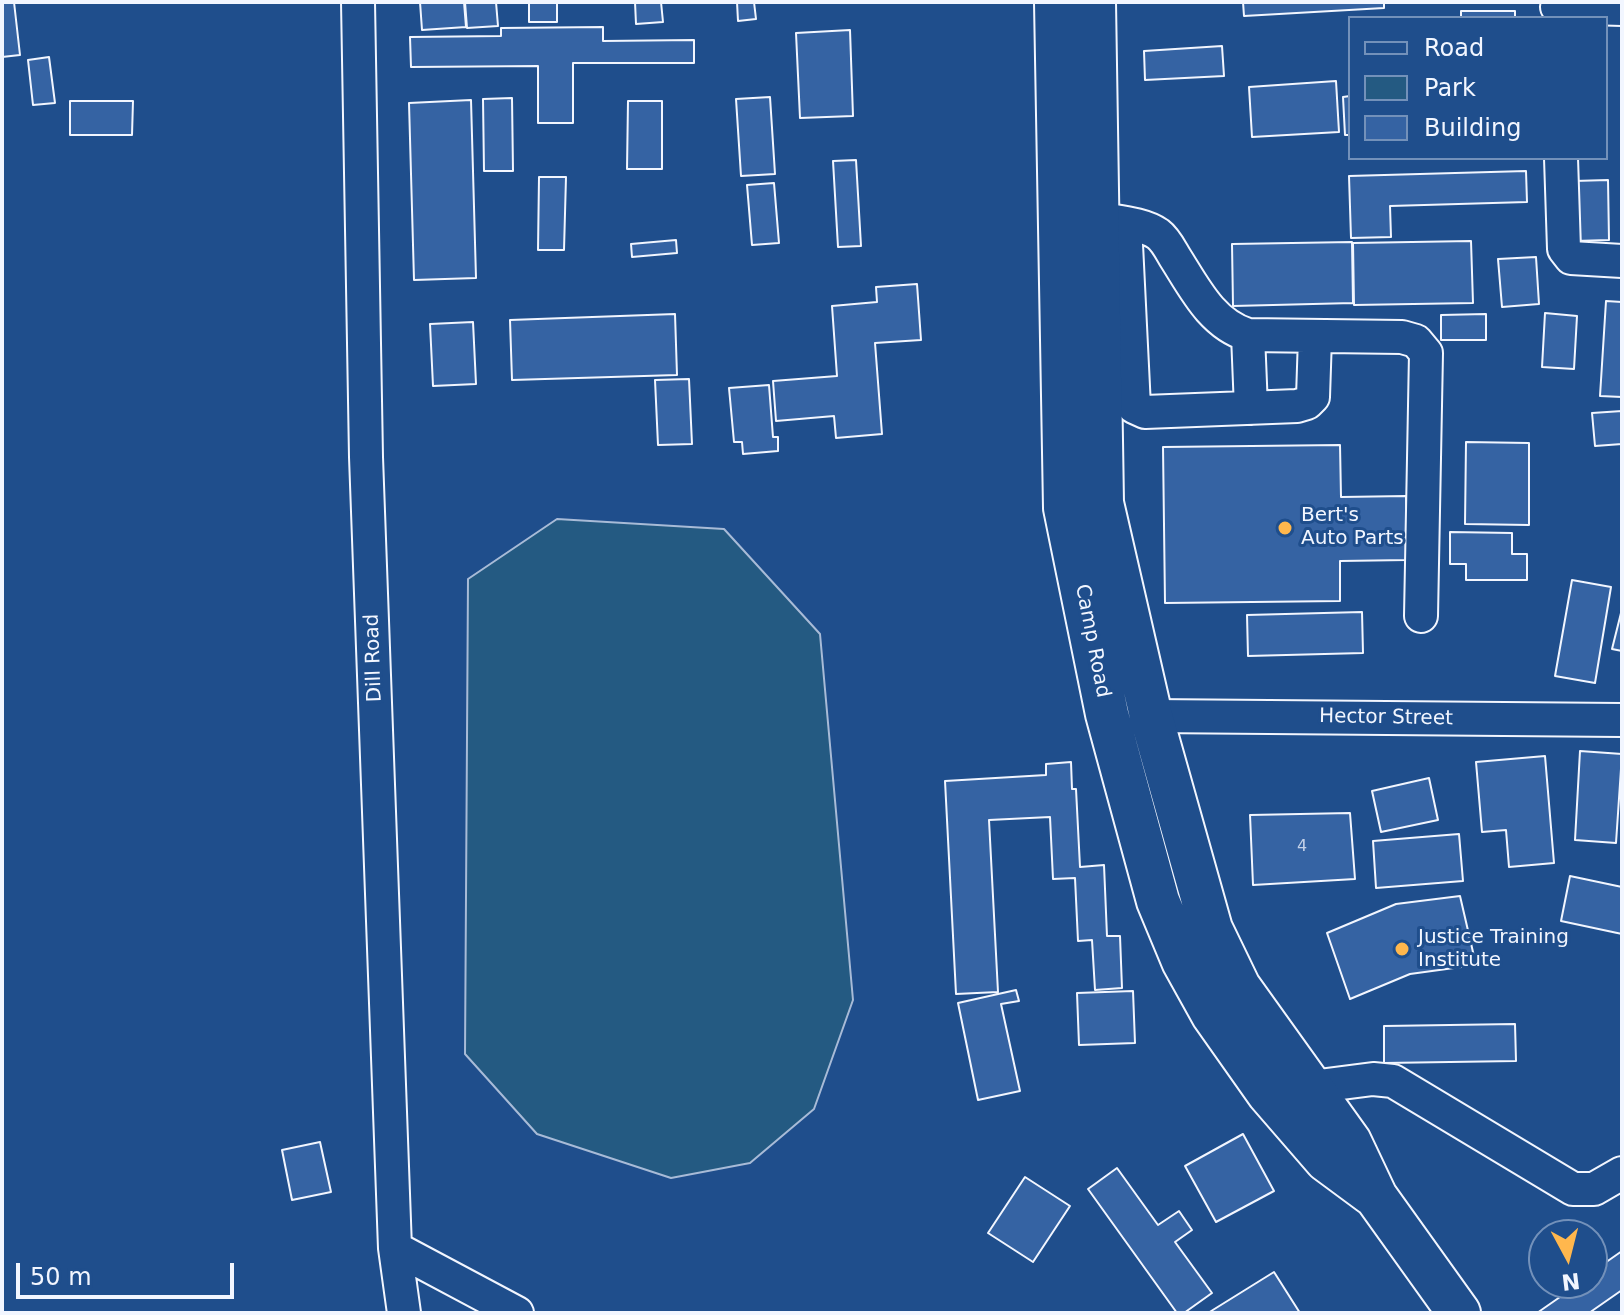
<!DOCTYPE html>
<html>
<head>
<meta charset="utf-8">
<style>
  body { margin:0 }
  #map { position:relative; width:1624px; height:1315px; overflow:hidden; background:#1f4e8c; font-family:"DejaVu Sans",sans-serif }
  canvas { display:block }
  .frame { position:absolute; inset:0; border:4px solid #f2f6ff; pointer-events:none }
  .legend { position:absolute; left:1348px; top:16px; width:260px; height:144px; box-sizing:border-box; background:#1f4e8c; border:2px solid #7391ba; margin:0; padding:10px 14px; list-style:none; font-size:24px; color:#f2f6ff }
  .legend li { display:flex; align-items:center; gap:16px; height:40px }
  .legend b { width:40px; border:2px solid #7391ba }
  .north { position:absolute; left:1528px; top:1219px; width:80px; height:80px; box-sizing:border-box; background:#1f4e8c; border:2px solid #7391ba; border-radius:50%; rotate:173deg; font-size:22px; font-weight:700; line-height:32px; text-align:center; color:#f2f6ff }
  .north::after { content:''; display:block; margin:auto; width:28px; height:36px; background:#ffb74d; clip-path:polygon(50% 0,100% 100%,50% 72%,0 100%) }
  .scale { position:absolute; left:16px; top:1263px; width:218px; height:36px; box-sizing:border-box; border:4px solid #f2f6ff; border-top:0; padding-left:10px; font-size:24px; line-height:28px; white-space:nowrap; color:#f2f6ff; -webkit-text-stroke:6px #1f4e8c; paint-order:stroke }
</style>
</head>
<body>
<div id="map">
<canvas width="1624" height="1315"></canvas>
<div class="frame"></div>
<ul class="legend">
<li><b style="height:10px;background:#1f4e8c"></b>Road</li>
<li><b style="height:22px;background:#245a82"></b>Park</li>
<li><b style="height:22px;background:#3563a3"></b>Building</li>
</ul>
<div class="north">N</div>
<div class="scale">50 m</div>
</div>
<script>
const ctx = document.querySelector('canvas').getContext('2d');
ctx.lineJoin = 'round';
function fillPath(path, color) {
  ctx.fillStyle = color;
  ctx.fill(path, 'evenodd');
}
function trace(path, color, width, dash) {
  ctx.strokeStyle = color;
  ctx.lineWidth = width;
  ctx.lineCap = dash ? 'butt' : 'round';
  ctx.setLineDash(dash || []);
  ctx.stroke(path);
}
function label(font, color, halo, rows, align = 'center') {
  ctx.font = font + ' "DejaVu Sans",sans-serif';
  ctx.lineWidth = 6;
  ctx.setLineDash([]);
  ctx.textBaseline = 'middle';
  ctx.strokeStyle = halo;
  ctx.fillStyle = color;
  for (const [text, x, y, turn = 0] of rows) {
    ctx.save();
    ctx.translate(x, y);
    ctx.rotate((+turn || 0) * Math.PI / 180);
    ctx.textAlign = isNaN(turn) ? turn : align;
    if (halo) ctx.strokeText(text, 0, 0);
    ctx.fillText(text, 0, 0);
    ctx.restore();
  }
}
const green = new Path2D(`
  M557 519 724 529 820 634 853 1000 814 1109 750 1163 671 1178 537 1134 465 1054 468 579Z`);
fillPath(green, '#245a82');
trace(green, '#a8bbd7', 2);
const building = new Path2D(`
  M2 2H14L20 55 2 57Z
  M420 2H464L466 27 422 30Z
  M465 2H496L498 26 467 28Z
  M529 2H557V22H529Z
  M635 2H661L663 22 636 24Z
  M737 2H754L756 19 738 21Z
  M1243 2H1384V8L1244 16Z
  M1461 11H1515V18H1461Z
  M603 27V41L694 40V63H573V123H538V66L411 67 410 37 501 36V28Z
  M850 30 853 116 800 118 796 33Z
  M1222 46 1224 76 1145 80 1144 51Z
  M49 57 55 103 33 105 28 60Z
  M1336 81 1339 132 1252 137 1249 87Z
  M1350 96V135H1345L1343 97Z
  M770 97 775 174 741 176 736 99Z
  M512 98 513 171H484L483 99Z
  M471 100 476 278 414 280 409 103Z
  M70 101H133L132 135H70Z
  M628 101H662V169H627Z
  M856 160 861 246 838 247 833 161Z
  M1526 171 1527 202 1390 206 1391 237 1351 238 1349 176Z
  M539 177H566L564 250H538Z
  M1608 180 1609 240 1575 241 1574 181Z
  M774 183 779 243 752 245 747 185Z
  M676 240 677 253 632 257 631 244Z
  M1471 241 1473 303 1354 305 1353 243Z
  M1352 242 1353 303 1233 306 1232 244Z
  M1536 257 1539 304 1502 307 1498 259Z
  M917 284 921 340 875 343 882 434 836 438 834 416 776 421 773 381 837 376 832 306 877 302 876 287Z
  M1606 301 1622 302V397L1600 396Z
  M1545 313 1577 316 1574 369 1542 367Z
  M675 314 677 375 512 380 510 320Z
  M1486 314V340H1441V315Z
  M473 322 476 384 433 386 430 324Z
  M689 379 692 444 658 445 655 380Z
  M769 385 773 437H778V451L743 454 742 442H734L729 388Z
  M1622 411V444L1595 446 1592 413Z
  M1466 442 1529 443V525L1465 524Z
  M1340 445 1341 497 1406 496 1407 560 1340 561V601L1165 603 1163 447Z
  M1450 532 1512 533V554H1527V580H1466V564H1450Z
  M1572 580 1611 587 1595 683 1555 676Z
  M1622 609V651L1612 649Z
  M1362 612 1363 653 1248 656 1247 615Z
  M1580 751 1622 754 1616 843 1575 840Z
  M1545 756 1554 863 1509 867 1506 830 1482 832 1476 762Z
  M1071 762 1072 789H1076L1080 867 1104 865 1107 936H1120L1122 988 1095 990 1092 940 1078 941 1075 878 1053 879 1050 817 989 820 998 992 956 994 945 781 1046 775V764Z
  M1429 778 1438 820 1381 832 1372 791Z
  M1350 813 1355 879 1253 885 1250 815Z
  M1459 834 1463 881 1376 888 1373 841Z
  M1570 876 1622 887V934L1561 921Z
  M1460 896 1476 965 1410 974 1350 999 1327 933 1396 904Z
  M1016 990 1019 1001 1001 1004 1020 1091 978 1100 958 1003Z
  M1133 991 1135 1043 1079 1045 1077 993Z
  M1515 1024 1516 1061 1384 1063V1026Z
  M1243 1134 1274 1191 1216 1222 1185 1166Z
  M320 1142 331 1192 292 1200 282 1150Z
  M1117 1168 1158 1225 1179 1211 1192 1230 1175 1242 1212 1293 1184 1313H1177L1088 1189Z
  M1025 1177 1070 1206 1033 1262 988 1233Z
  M1622 1251V1290L1589 1313H1537L1560 1297 1550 1283H1569L1571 1287 1577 1283H1592V1272Z
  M1274 1272 1300 1313H1208Z`);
fillPath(building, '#3563a3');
trace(building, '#f2f6ff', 2);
const minor = new Path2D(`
  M358 2 366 457 395 1248 404 1313
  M1557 7 1622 9
  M1561 158 1564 249 1571 258 1622 261
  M1097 218C1116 222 1142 223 1158 234 1166 240 1171 251 1176 259 1195 289 1212 324 1248 335L1402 337 1416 341 1426 353 1421 616
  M1125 224 1134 407 1145 412 1297 406 1307 403 1313 397 1315 337
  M1248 335 1251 408
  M1151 716 1622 720
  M1311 1087 1373 1079 1393 1081 1573 1189H1594L1622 1173
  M395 1248 517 1313`);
const major = new Path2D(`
  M1056 2 1065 508 1107 714 1158 901 1183 961 1213 1015 1268 1093 1326 1160 1372 1194
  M1094 2 1102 503 1151 716 1211 929 1239 987 1350 1142 1376 1197 1459 1313`);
trace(minor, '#f2f6ff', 36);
trace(major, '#f2f6ff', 46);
trace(minor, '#1f4e8c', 32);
trace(major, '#1f4e8c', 42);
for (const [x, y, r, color] of [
  [1285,528,8,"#ffb74d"],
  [1402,949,8,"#ffb74d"]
]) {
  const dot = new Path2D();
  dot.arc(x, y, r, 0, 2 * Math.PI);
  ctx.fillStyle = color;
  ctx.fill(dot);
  trace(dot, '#1f4e8c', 3);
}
label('16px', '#c3d1e8', null, [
  ["4",1302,847]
]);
label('20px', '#f2f6ff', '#1f4e8c', [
  ["Bert's",1301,516],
  ["Auto Parts",1301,539],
  ["Justice Training",1418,938],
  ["Institute",1418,961]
], 'left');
label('20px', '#f2f6ff', '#1f4e8c', [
  ["Camp Road",1092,641,79],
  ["Dill Road",374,658,-92],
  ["Hector Street",1386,718,1]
]);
</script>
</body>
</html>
